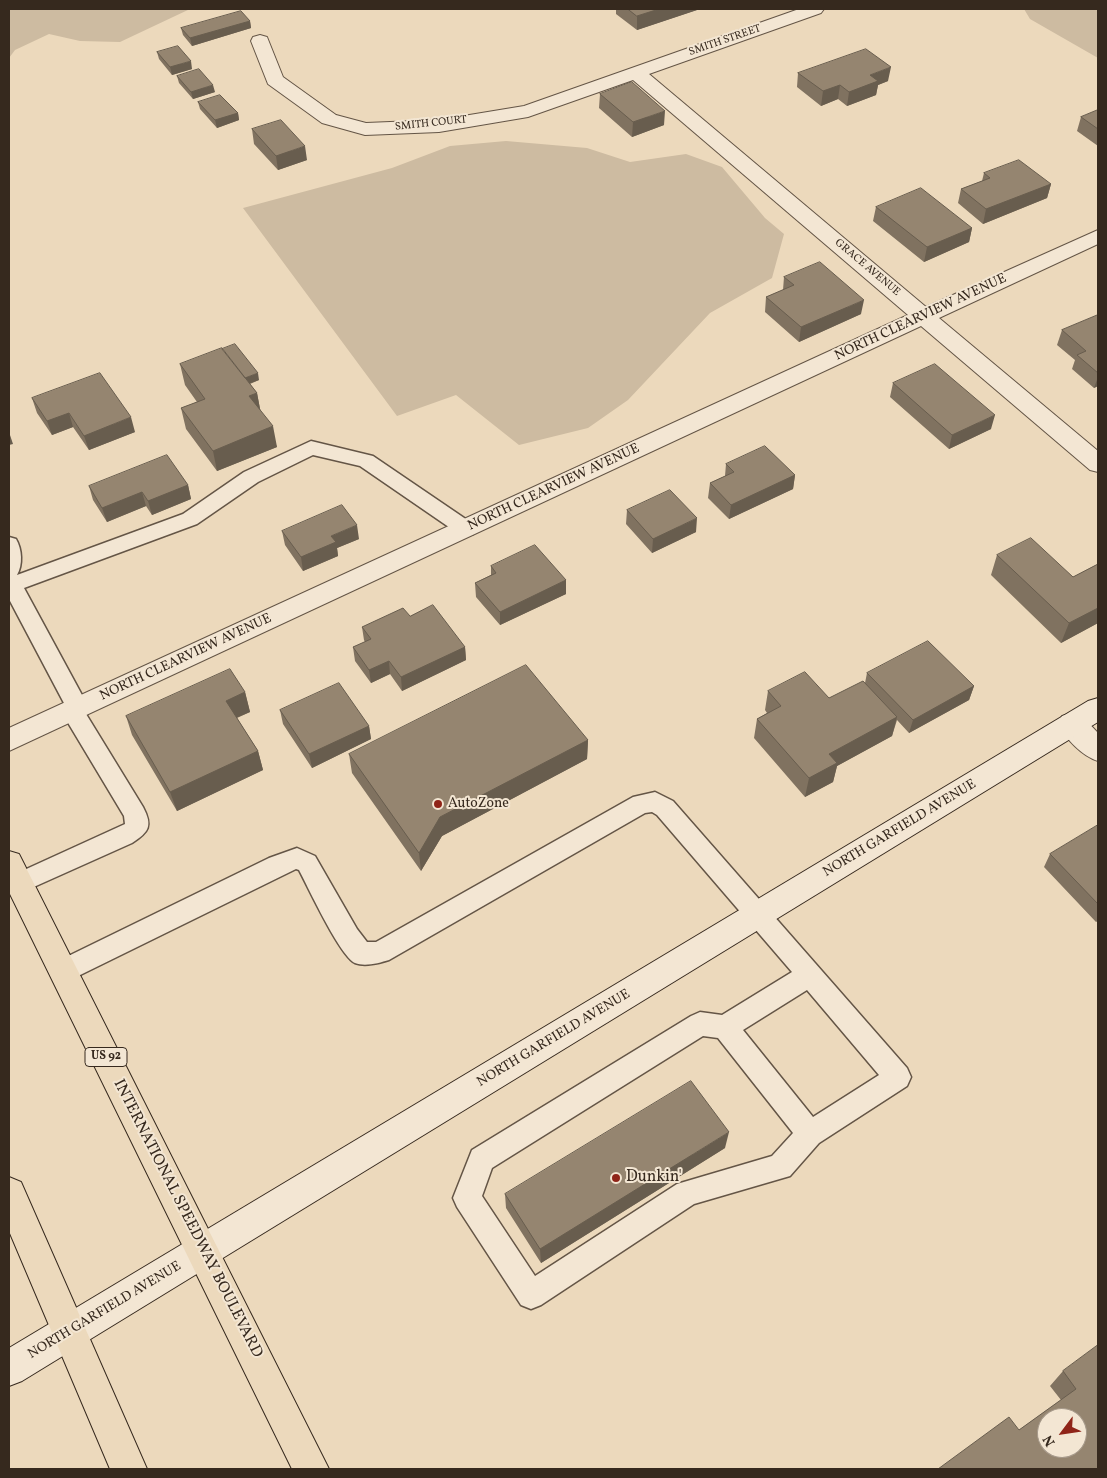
<!DOCTYPE html>
<html>
<head>
<meta charset="utf-8">
<style>
  body { margin:0 }
  #map { position:relative; width:1107px; height:1478px; overflow:hidden; background:#ecd9bc; font-family:Vollkorn,serif }
  canvas { display:block }
  .frame { position:absolute; inset:0; border:10px solid #36291e; pointer-events:none }
  .north { position:absolute; left:1037px; top:1408px; width:50px; height:50px; box-sizing:border-box; background:#f3e6d3; border:1px solid #a79a8b; border-radius:50%; rotate:239deg; font-size:14px; font-weight:700; line-height:20px; text-align:center; color:#36291e }
  .north::after { content:''; display:block; margin:auto; width:18px; height:22px; background:#8f2418; clip-path:polygon(50% 0,100% 100%,50% 72%,0 100%) }
</style>
</head>
<body>
<div id="map">
<canvas width="1107" height="1478"></canvas>
<div class="frame"></div>
<div class="north">N</div>
</div>
<script>
const ctx = document.querySelector('canvas').getContext('2d');
ctx.lineJoin = 'round';
function fillPath(path, color) {
  ctx.fillStyle = color;
  ctx.fill(path, 'evenodd');
}
function trace(path, color, width, dash) {
  ctx.strokeStyle = color;
  ctx.lineWidth = width;
  ctx.lineCap = dash ? 'butt' : 'round';
  ctx.setLineDash(dash || []);
  ctx.stroke(path);
}
function label(font, color, halo, rows, align = 'center') {
  ctx.font = font + ' Vollkorn,serif';
  ctx.lineWidth = 4;
  ctx.setLineDash([]);
  ctx.textBaseline = 'middle';
  ctx.strokeStyle = halo;
  ctx.fillStyle = color;
  for (const [text, x, y, turn = 0] of rows) {
    ctx.save();
    ctx.translate(x, y);
    ctx.rotate((+turn || 0) * Math.PI / 180);
    ctx.textAlign = isNaN(turn) ? turn : align;
    if (halo) ctx.strokeText(text, 0, 0);
    ctx.fillText(text, 0, 0);
    ctx.restore();
  }
}
fillPath(new Path2D(`
  M9 9H190L120 42 80 41 49 34 15 50 9 58Z
  M1024 9H1098V58L1030 19Z
  M506 141 587 148 630 162 686 154 722 167 765 218 784 234 772 278 710 313 628 400 588 428 519 445 456 395 397 416 243 208 392 168 450 146Z`), '#cdbba1');
const lane = new Path2D(`
  M311 441 373 456 473 524 476 529 473 534 466 536 459 534 360 466 313 455 258 482 197 524 24 588 89 708 86 714 143 807C153 826 149 832 132 843L27 890 19 893 11 890 9 887 11 876 125 824 124 816 61 711 65 705 9 599V537L16 539C22 549 23 565 17 575L183 514 244 472Z
  M655 792 673 801 907 1068 911 1077 907 1086 819 1143 790 1176 694 1204 541 1305 531 1309 521 1305 457 1207 453 1198 472 1150 691 1016 700 1012 722 1015 792 972 657 815 652 812 645 813 389 960C379 963 365 967 355 963 340 956 308 887 299 870L296 869 72 979 63 982 54 979 51 971 54 963 269 858 297 848 315 856 357 929 367 942H376L633 797ZM807 990 879 1075 813 1117 743 1030ZM703 1036 718 1038 793 1133 772 1156 677 1184 535 1276 482 1196 492 1168Z`);
const street = new Path2D(`
  M799 9H824L821 13 649 74 926 307 1098 230V244L939 318 1098 451V472L1090 470 921 326 9 751V728L908 315 633 80 528 117 439 132 365 135 322 123 268 84 251 41 253 37 260 35 267 37 283 77 336 115 366 123 439 120 524 106Z
  M1072 713 1082 716 1098 733V761C1082 756 1066 739 1058 724L1062 716Z`);
const secondary = new Path2D(`
  M1098 698V722L22 1381 9 1386V1348L1088 701Z`);
const primary = new Path2D(`
  M9 851 19 854 329 1469H292L9 892Z
  M9 1177 21 1182 147 1469H110L9 1231Z`);
trace(lane, '#645546', 3);
trace(street, '#645546', 2);
trace(secondary, '#36291e', 2);
trace(primary, '#36291e', 2);
fillPath(lane, '#f3e6d3');
fillPath(street, '#f3e6d3');
fillPath(secondary, '#f3e6d3');
fillPath(primary, '#ecd9bc');
fillPath(new Path2D(`
  M616 9H700L637 30 616 14Z
  M250 21 251 28 192 46 183 35 181 28Z
  M157 52 192 69 172 75 159 59Z
  M798 73 888 81 878 85 876 95 847 106 838 99 821 106 797 87Z
  M177 76 215 92 193 99 179 83Z
  M600 94 664 125 632 137 599 108Z
  M198 102 238 113 239 120 217 128 200 109Z
  M1098 110V146L1077 131 1081 117Z
  M252 129 307 160 278 170 254 144Z
  M984 173 1051 184 1047 198 983 224 958 203 961 189 982 181Z
  M876 207 972 228 969 242 924 262 873 221Z
  M784 277 861 314 799 342 765 312 766 297 783 290Z
  M1098 315V386L1094 388 1072 369 1075 360 1057 345 1062 330Z
  M180 364 259 380 250 384 257 393 260 409 277 447 217 471 186 429 181 408 197 402 185 385Z
  M893 383 991 429 949 449 890 397Z
  M32 398 135 432 89 450 73 427 52 435 37 413Z
  M726 464 795 475 793 489 729 519 708 498 710 483 725 476Z
  M188 485 191 499 152 515 146 506 107 522 93 500 89 486Z
  M627 510 696 532 652 553 626 524Z
  M282 531 359 539 337 548 338 556 303 571 285 545Z
  M997 555 1073 577 1098 564V623L1061 643 991 575Z
  M491 566 566 580V594L500 625 476 597 475 583 491 575Z
  M410 616 465 647 466 660 402 691 390 674 371 683 355 661 353 647 365 642 364 640 362 627Z
  M867 673 974 686 969 700 909 733 897 720 892 736 837 766 833 782 805 797 754 738 757 719 767 713 765 710 768 691 829 698 865 683Z
  M245 692 250 712 237 718 258 751 263 770 177 811 132 735 126 716Z
  M280 710 369 726 371 739 312 768 283 724Z
  M588 740 587 759 442 836 421 871 352 773 349 754Z
  M1098 825V921L1096 922 1044 867 1050 854Z
  M725 1148 541 1263 506 1208 505 1194Z
  M1098 1345V1469L1019 1430 1061 1400 1050 1386 1063 1371Z`), '#807260');
fillPath(new Path2D(`
  M659 9H700L637 30V16Z
  M250 21 251 28 192 46 190 38Z
  M191 61 192 69 172 75 170 67Z
  M891 67 888 81 878 85 876 95 847 106 849 92 870 75Z
  M213 85 215 92 193 99 191 92Z
  M840 85 838 99 821 106 823 91Z
  M665 111 664 125 632 137 633 122Z
  M238 113 239 120 217 128 215 120Z
  M305 146 307 160 278 170 276 156Z
  M1051 184 1047 198 983 224 986 209Z
  M972 228 969 242 924 262 927 247Z
  M864 300 861 314 799 342 801 327Z
  M258 373 259 380 240 387 239 380Z
  M1098 377V386L1094 388Z
  M257 393 261 414 249 396Z
  M69 413 73 427 52 435 47 421Z
  M995 415 991 429 949 449 952 435Z
  M131 417 135 432 89 450 84 436Z
  M273 426 277 447 217 471 213 451Z
  M9 432 13 444 9 445Z
  M795 475 793 489 729 519 731 505Z
  M188 485 191 499 152 515 148 501Z
  M142 492 146 506 107 522 102 508Z
  M697 518 696 532 652 553 653 539Z
  M357 525 359 539 337 548 338 556 303 571 301 557 331 536Z
  M566 580V594L500 625V612Z
  M1098 608V623L1061 643 1069 623Z
  M465 647 466 660 402 691 401 677Z
  M389 661 390 674 371 683 369 670Z
  M974 686 969 700 909 733 913 720Z
  M245 692 250 712 231 720 226 701Z
  M897 717 892 736 837 766 833 782 805 797 809 778 829 754Z
  M369 726 371 739 312 768 309 754Z
  M588 740 587 759 442 836 421 871 419 853 440 817Z
  M258 751 263 770 177 811 170 792Z
  M729 1132 725 1148 541 1263 540 1249Z`), '#685d4e');
const building = new Path2D(`
  M628 9H659L637 16Z
  M241 11 250 21 190 38 181 28Z
  M178 46 191 61 170 67 157 52Z
  M866 49 891 67 870 75 878 81 849 92 840 85 823 91 798 73Z
  M199 69 213 85 191 92 177 76Z
  M632 82 665 111 633 122 600 94Z
  M220 95 238 113 215 120 198 102Z
  M1098 110V129L1081 117Z
  M281 120 305 146 276 156 252 129Z
  M1019 160 1051 184 986 209 961 189 990 178 984 173Z
  M921 188 972 228 927 247 876 207Z
  M820 262 864 300 801 327 766 297 794 285 784 277Z
  M1098 315V373L1077 355 1086 351 1062 330Z
  M235 344 258 373 245 378 222 349Z
  M222 348 257 393 249 396 273 426 213 451 181 408 205 399 180 364Z
  M935 364 995 415 952 435 893 383Z
  M100 373 131 417 84 436 69 413 47 421 32 398Z
  M765 446 795 475 731 505 710 483 734 472 726 464Z
  M167 455 188 485 148 501 142 492 102 508 89 486Z
  M670 490 697 518 653 539 627 510Z
  M342 505 357 525 331 536 336 542 301 557 282 531Z
  M1031 538 1073 577 1098 564V608L1069 623 997 555Z
  M535 545 566 580 500 612 475 583 496 573 491 566Z
  M433 605 465 647 401 677 389 661 369 670 353 647 371 639 362 627 403 608 410 616Z
  M928 641 974 686 913 720 867 673Z
  M526 665 588 740 440 817 419 853 349 754Z
  M230 669 245 692 226 701 258 751 170 792 126 716Z
  M805 672 829 698 863 681 897 717 829 754 837 763 809 778 757 719 781 706 768 691Z
  M339 683 369 726 309 754 280 710Z
  M1098 825V904L1050 854Z
  M691 1081 729 1132 540 1249 505 1194Z
  M1098 1345V1469H938L1009 1417 1019 1430 1076 1389 1063 1371ZM1047 1418H1077V1448H1047Z`);
fillPath(building, '#958570');
trace(building, '#685d4e', 1);
for (const [x, y, r, color] of [
  [438,804,5,"#8f2418"],
  [616,1178,5,"#8f2418"]
]) {
  const dot = new Path2D();
  dot.arc(x, y, r, 0, 2 * Math.PI);
  ctx.fillStyle = color;
  ctx.fill(dot);
  trace(dot, '#f3e6d3', 2);
}
label('11px', '#36291e', '#f3e6d3', [
  ["SMITH STREET",725,41,-19],
  ["SMITH COURT",431,124,-6],
  ["GRACE AVENUE",867,268,40]
]);
for (const [x, y, w] of [
  [106,1057,42]
]) {
  const box = new Path2D();
  box.roundRect(x - w / 2, y - 9.5, w, 19, 4);
  ctx.fillStyle = '#f3e6d3';
  ctx.fill(box);
  trace(box, '#36291e', 1);
}
label('bold 12px', '#36291e', null, [
  ["US 92",106,1057]
]);
label('14px', '#36291e', '#f3e6d3', [
  ["NORTH CLEARVIEW AVENUE",921,318,-25],
  ["NORTH CLEARVIEW AVENUE",554,488,-25],
  ["NORTH CLEARVIEW AVENUE",186,658,-25],
  ["NORTH GARFIELD AVENUE",900,829,-31],
  ["NORTH GARFIELD AVENUE",554,1039,-31],
  ["NORTH GARFIELD AVENUE",105,1311,-31]
]);
label('14px', '#36291e', '#f3e6d3', [
  ["AutoZone",448,804]
], 'left');
label('16px', '#36291e', '#f3e6d3', [
  ["Dunkin'",626,1178]
], 'left');
label('16px', '#36291e', '#f3e6d3', [
  ["INTERNATIONAL SPEEDWAY BOULEVARD",187,1219,63]
]);
</script>
</body>
</html>
